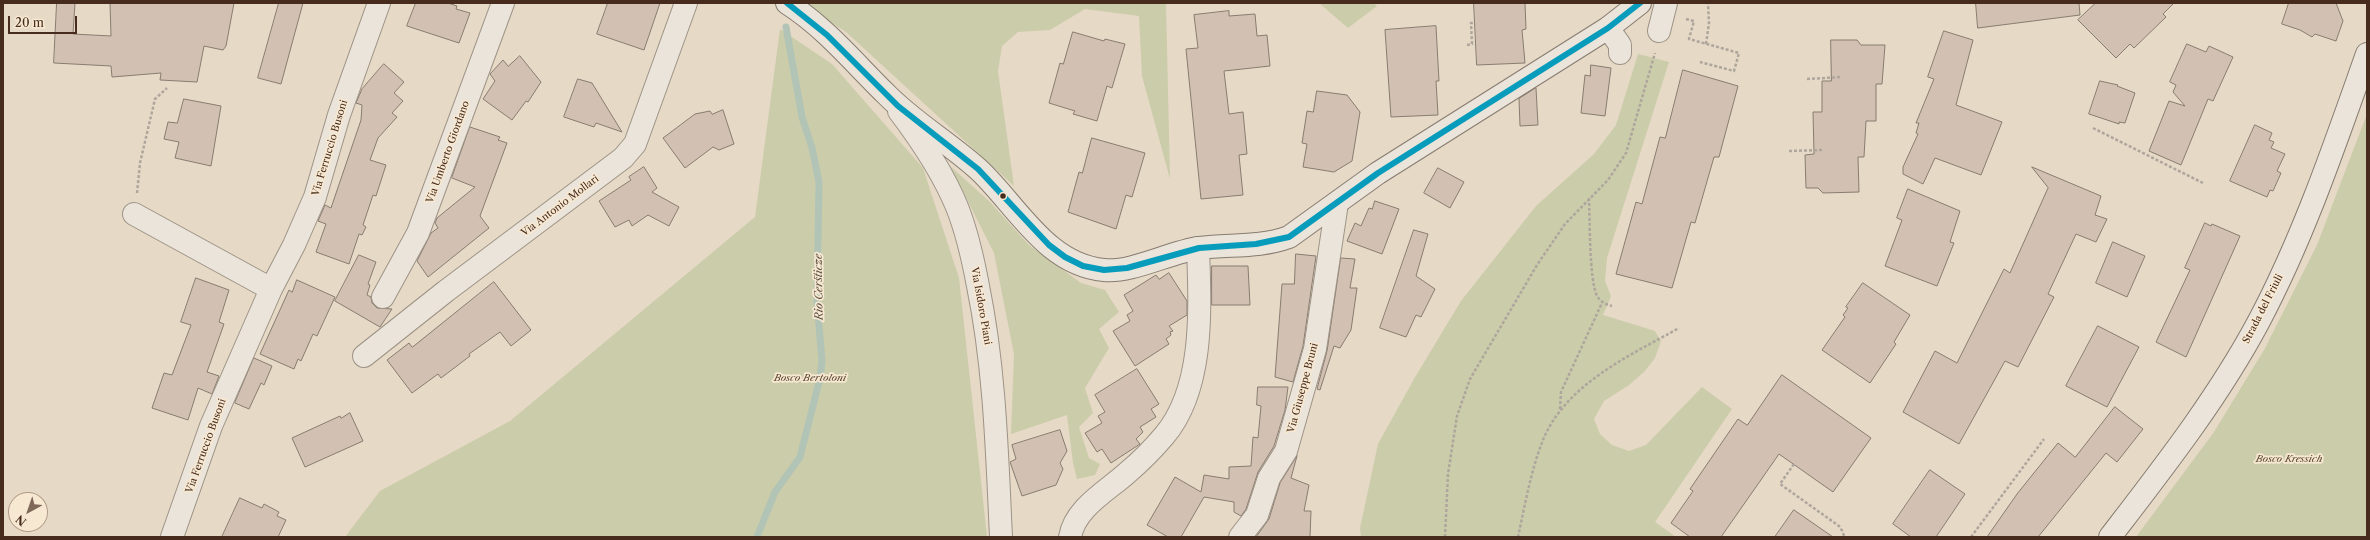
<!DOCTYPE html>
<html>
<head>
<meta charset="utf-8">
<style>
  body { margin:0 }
  #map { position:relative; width:2370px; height:540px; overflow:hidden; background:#e6d9c6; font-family:"Libre Caslon Text",serif }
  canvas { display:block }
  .frame { position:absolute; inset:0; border:4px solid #472b1c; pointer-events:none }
  .north { position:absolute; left:8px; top:492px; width:40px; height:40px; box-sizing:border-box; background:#f7e8d2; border:1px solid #b19c89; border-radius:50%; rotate:220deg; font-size:11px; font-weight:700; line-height:16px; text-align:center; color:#472b1c }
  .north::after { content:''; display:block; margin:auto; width:14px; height:18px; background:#7f6858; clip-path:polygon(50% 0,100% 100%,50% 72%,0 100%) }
  .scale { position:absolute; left:8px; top:16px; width:69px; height:18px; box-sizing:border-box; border:2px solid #472b1c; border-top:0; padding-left:5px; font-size:12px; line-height:14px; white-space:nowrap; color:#472b1c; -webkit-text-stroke:3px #f7e8d2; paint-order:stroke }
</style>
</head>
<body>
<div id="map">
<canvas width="2370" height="540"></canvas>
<div class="frame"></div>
<div class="north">N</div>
<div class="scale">20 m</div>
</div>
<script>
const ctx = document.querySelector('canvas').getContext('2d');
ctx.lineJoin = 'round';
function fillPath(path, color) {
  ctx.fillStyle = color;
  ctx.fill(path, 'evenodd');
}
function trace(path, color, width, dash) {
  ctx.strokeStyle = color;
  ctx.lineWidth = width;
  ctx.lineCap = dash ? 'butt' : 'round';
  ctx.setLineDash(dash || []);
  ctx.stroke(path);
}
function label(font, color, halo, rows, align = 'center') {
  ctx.font = font + ' "Libre Caslon Text",serif';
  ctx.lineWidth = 3.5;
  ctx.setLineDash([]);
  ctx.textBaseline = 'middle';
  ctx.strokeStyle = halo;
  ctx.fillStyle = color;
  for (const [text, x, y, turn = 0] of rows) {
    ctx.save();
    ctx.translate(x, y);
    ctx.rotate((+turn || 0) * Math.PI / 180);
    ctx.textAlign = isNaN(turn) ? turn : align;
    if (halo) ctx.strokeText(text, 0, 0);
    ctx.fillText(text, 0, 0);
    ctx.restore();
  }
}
fillPath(new Path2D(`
  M802 3H1166L1170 179 1142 76 1139 16 1085 9 1050 30 1018 32 1002 46 998 71 1014 186 846 32Z
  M1319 3H1374L1377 6 1348 28Z
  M780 29 832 64 923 168 959 278 987 537H345L380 491 510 421 755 217Z
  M1638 54 1669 62 1607 258 1605 281 1611 296 1603 315 1655 331 1661 341 1655 358 1645 371 1629 385 1604 401 1594 419 1600 434 1612 445 1629 451 1646 445 1702 387 1732 409 1655 522 1676 537H1361L1360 528 1378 444 1414 379 1461 301 1536 206 1594 154 1616 125Z
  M2367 114V537H2136L2214 432 2264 350 2317 245Z
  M950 166 990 202 1029 245 1081 283 1105 290 1119 312 1099 329 1109 348 1085 388 1093 413 1079 427 1089 458 1100 464 1095 475 1077 479 1073 463 1067 415 1011 434 1014 354 994 253Z`), '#cbccaa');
trace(new Path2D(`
  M757 537 775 492 800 457 820 378 822 361 817 302 819 182 812 148 802 117 786 27`), '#b2c4b6', 7);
const building = new Path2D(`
  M57 3H75L73 34 111 36 110 3H234L226 46 223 50 204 46 197 82 160 80 161 73 112 77 111 66 54 63Z
  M279 3H303L281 84 258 78Z
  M416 3H448L457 6 456 9 470 13 459 43 407 26Z
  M608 3H660L644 50 597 34Z
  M1474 3H1525L1526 29 1522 30 1525 63 1477 65Z
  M1976 3H2079L2080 15 1978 28Z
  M2096 3H2174L2163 14 2166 17 2134 48 2130 44 2116 58 2078 20Z
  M2289 3H2336L2343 21 2336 41 2315 34 2312 37 2300 30 2282 24Z
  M1229 11V16L1255 14 1257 36 1267 35 1270 66 1224 71 1229 114 1243 112 1247 154 1239 155 1243 195 1201 199 1186 49 1198 48 1194 15Z
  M1436 26 1439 81H1436L1438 115 1391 117 1385 30Z
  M1944 31 1973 40 1956 105 2002 122 1981 175 1935 158 1923 184 1903 174V167L1918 134 1916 133 1919 123H1916L1934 79 1928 77Z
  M1073 32 1104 41 1105 39 1125 44 1112 88 1107 86 1097 121 1073 114 1075 111 1049 103 1060 63 1063 64Z
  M1831 40H1857L1861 45H1885L1882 84H1876V121H1866L1864 157H1858L1859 192 1823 193 1818 188H1806L1805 155 1814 154 1813 112H1822V81H1831Z
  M2187 44 2206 52 2209 46 2233 57 2213 101 2208 99 2181 165 2149 151 2169 101 2185 106 2173 92 2176 85 2170 82Z
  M520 56 541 82 528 102 526 101 512 120 483 99 495 81 490 74 503 60 508 66Z
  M384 64 404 82 394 93 403 101 392 113 397 117 378 138 370 160 386 165 376 196 373 195 363 225 366 227 362 235 359 234 349 264 316 252 326 224 318 221 325 205 331 208 361 120 362 105 356 103 362 89Z
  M1591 65 1611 68 1605 116 1581 113 1585 75 1590 76Z
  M1683 70 1738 86 1719 157H1714L1695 223 1691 222 1672 288 1616 274 1636 202 1642 204 1660 137 1665 138Z
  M578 79 592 83 622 132 596 123 594 127 564 117Z
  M2100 81 2118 85 2117 86 2135 93 2125 123 2119 122V124L2089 114Z
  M1536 88 1538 125 1520 126 1519 99Z
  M1317 91 1347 95 1360 112 1352 161 1334 172 1303 167 1307 144 1302 143 1307 111 1313 112Z
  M184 99 221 106 211 166 175 158 179 142 164 139 168 122 177 123Z
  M723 110 734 144 719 150 713 147 685 168 663 138 695 114 710 111 712 114Z
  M2255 125 2272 133 2269 140 2274 142 2271 148 2285 154 2277 171 2281 173 2273 191 2270 190 2267 197 2230 181Z
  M470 127 500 137 498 140 507 143 480 216 489 228 428 277 417 261 431 233 438 228 435 223 437 218 475 187 452 178Z
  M1092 138 1145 153 1132 197 1126 195 1116 229 1068 212 1079 172 1082 173Z
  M644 167 657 188 652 192 679 207 669 226 648 215 632 226 629 220 615 227 599 201 631 180 629 177Z
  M2032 167 2101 196 2095 215 2107 219 2096 242 2076 234 2048 294 2054 297 2018 367 2005 361 1959 444 1903 412 1935 351 1957 363 2004 269 2010 273 2048 188Z
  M1438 168 1464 182 1450 208 1424 193Z
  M1908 189 1960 211 1950 242 1954 243 1937 286 1885 266 1902 220 1897 218Z
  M1375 201 1399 209 1382 254 1347 241 1355 223 1361 226 1369 208 1372 209Z
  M2205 223 2211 226 2212 224 2240 236 2186 357 2156 342 2190 270 2185 268Z
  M1414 230 1428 234 1416 276 1435 289 1421 317 1416 315 1406 337 1380 328Z
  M2113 242 2145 256 2127 297 2096 283Z
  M1296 254 1316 256 1303 346 1293 382 1275 377 1282 284H1294Z
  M359 255 376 262 368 284 370 285 367 295 371 297 372 303 377 308 392 309 380 327 335 301Z
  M1341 258 1355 259 1350 288H1357L1351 330 1340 348 1334 346 1320 390 1317 389 1327 351Z
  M1212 266H1248L1250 305H1212Z
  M1169 273 1187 301V315L1169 326 1173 331 1170 332 1171 335 1166 339 1169 344 1135 366 1113 331 1130 321 1127 315 1133 311 1124 295 1156 275 1159 279Z
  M196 278 229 290 219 322 224 324 207 372 219 376 212 394 198 388 188 420 152 408 164 373 172 375 191 325 181 322Z
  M297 280 335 297 317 336 313 334 301 361 298 359 294 369 260 354 289 290 292 292Z
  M494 282 531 330 511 346 500 332 469 354 470 356 441 378 438 374 412 393 387 360 409 343 412 347Z
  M1863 283 1910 315 1894 342 1896 344 1870 383 1822 350 1845 317 1843 315 1848 308 1846 307Z
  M2098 326 2139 347 2107 407 2066 386Z
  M254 358 272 366 264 385 261 383 249 409 235 403Z
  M1137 369 1159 404 1151 409 1156 417 1140 427 1143 432 1136 439 1140 444 1111 463 1102 449 1097 452 1085 433 1102 423 1098 416 1105 412 1095 395Z
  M1782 375 1871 438 1833 492 1779 454 1721 537H1690L1671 523 1693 491 1690 489 1738 419 1747 425Z
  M1258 387H1288L1285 410 1274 446 1258 472 1246 509 1241 516 1234 512V502L1204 497 1181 537H1168L1147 525 1175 477 1201 492 1204 475 1229 479V467L1251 466 1253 437 1258 438 1261 406 1257 405Z
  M2115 407 2143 429 2117 462 2106 453 2038 537H1987L2017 494 2058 443 2075 457Z
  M350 413 363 441 305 467 292 438 340 416 341 418Z
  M1060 430 1067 451 1060 463 1063 469 1056 485 1022 496 1010 462 1016 459 1012 445Z
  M1297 456 1291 478 1309 485 1304 511H1311L1310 537H1256L1269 519 1280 483Z
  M1930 470 1965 494 1936 537H1911L1893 524Z
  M240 498 262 508 264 504 279 512 277 516 286 520 278 537H222Z
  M1794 510 1833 537H1775Z`);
fillPath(building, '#d2c1b2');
trace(building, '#877c70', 1);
const street = new Path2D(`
  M1608 28 1620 45V53
  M1659 31 1666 3
  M899 111C921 140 943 173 957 207 967 232 973 259 978 286 995 369 997 453 1001 537
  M134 214 271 289
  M383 297 418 233 503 3
  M364 356 446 291 623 158 635 144 686 3
  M172 537 211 426 271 289 294 245 315 197 339 115 379 3
  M1070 537C1075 508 1107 491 1127 473 1140 462 1153 449 1164 436 1205 388 1200 307 1198 248
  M1240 537 1257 515 1269 478 1286 451 1315 349 1337 203`);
const secondary = new Path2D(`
  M787 3C826 28 854 63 888 96 915 123 949 143 978 169 1016 204 1046 265 1104 270 1132 273 1170 252 1199 248 1230 244 1259 248 1289 237L1378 173 1608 28 1640 3
  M2110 537C2163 468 2218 398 2259 321 2304 236 2335 144 2367 54`);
trace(street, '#9e9386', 24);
trace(secondary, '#877c70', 24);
trace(new Path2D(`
  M1686 19 1694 21 1689 39 1739 53 1734 71 1700 62
  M1706 44 1709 23 1708 3
  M1467 45 1472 44 1471 23H1475
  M1807 79 1842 77
  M2093 128 2203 183
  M1789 151 1823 150
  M137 193 140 163 155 99 167 88
  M1589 198C1590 220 1589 279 1597 296 1601 302 1605 304 1612 306
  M1560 409 1561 392 1602 303
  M1794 464 1780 484 1839 526 1843 532 1844 537
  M1445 537 1448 474 1457 416 1470 379 1537 265 1565 224 1608 180 1626 153 1655 53
  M1518 537C1525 505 1531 470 1543 440 1566 384 1629 356 1679 328
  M1971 537 2044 439`), '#aea69d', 2.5, [3, 2]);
trace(street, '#eae4da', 22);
trace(secondary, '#eae4da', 22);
trace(new Path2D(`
  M787 3 827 35 898 106 978 169 1049 245 1065 257 1083 266 1104 270 1127 268 1199 248 1256 244 1289 237 1378 173 1608 28 1640 3`), '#079cbc', 6);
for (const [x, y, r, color] of [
  [1003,196,3.5,"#472b1c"]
]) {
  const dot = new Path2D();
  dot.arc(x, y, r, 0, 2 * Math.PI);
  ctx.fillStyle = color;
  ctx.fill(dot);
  trace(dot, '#f7e8d2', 1.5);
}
label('10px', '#472b1c', '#f7e8d2', [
  ["Via Ferruccio Busoni",330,148,-73],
  ["Via Umberto Giordano",448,152,-70],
  ["Via Antonio Mollari",560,206,-37],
  ["Via Isidoro Piani",981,306,80],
  ["Strada del Friuli",2263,309,-63],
  ["Via Giuseppe Bruni",1303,388,-75],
  ["Via Ferruccio Busoni",206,446,-70]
]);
label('italic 10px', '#5d4934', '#f7e8d2', [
  ["Bosco Bertoloni",810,378],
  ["Bosco Kressich",2289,459]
]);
label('italic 11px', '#5c4f41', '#f7e8d2', [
  ["Rio Cersticze",819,287,-91]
]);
</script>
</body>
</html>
